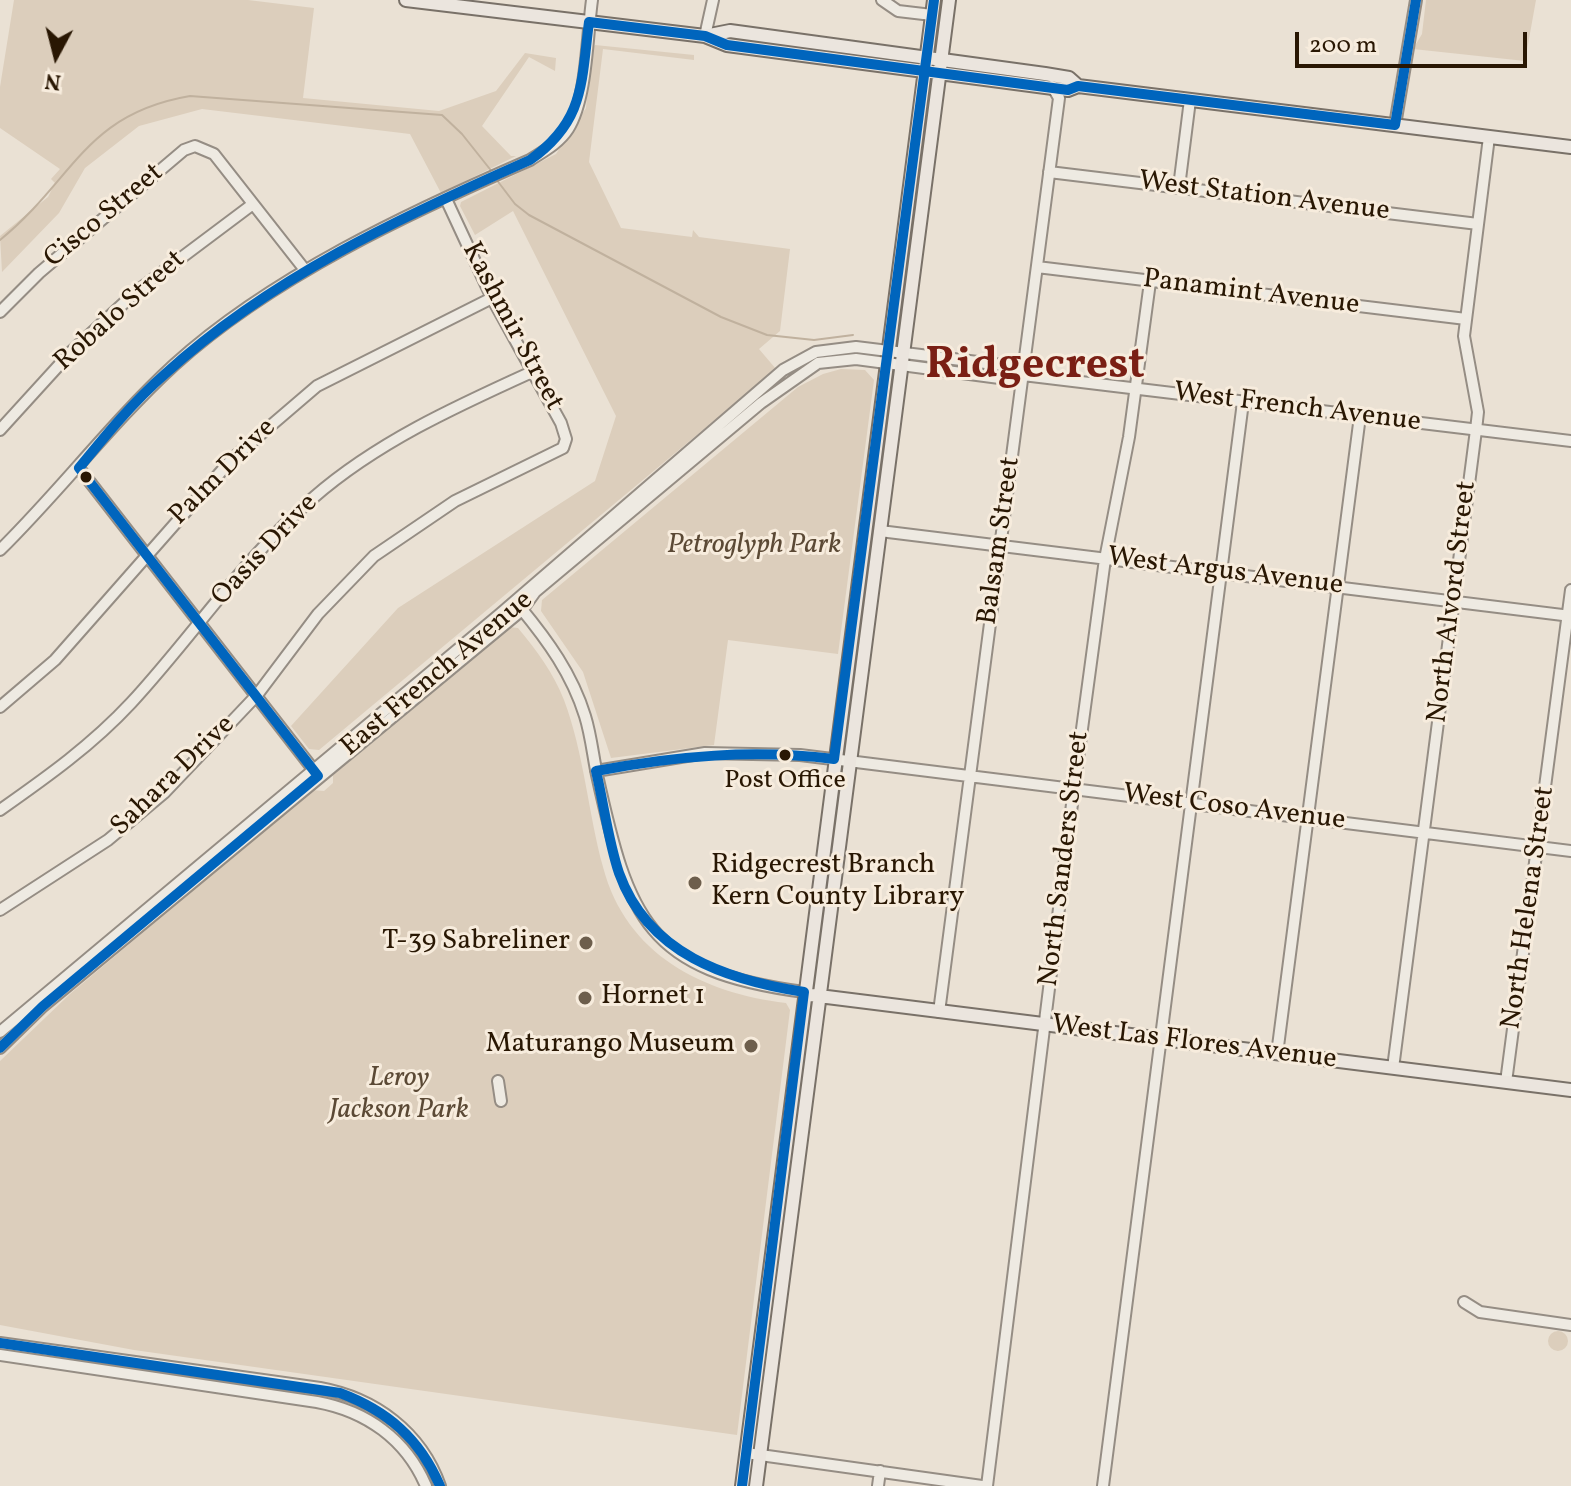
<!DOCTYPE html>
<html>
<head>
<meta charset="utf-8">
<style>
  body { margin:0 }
  #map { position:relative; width:1571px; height:1486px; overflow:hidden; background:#eae1d4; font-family:Vollkorn,serif }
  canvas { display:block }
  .north { position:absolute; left:16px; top:16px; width:80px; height:80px; -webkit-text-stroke:6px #f7ecdd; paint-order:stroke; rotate:187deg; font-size:22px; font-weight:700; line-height:32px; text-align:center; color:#291703 }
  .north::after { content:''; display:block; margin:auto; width:28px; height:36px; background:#291703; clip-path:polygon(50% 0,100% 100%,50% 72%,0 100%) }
  .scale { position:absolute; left:1295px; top:32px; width:232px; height:36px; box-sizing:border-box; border:4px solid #291703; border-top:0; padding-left:10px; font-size:24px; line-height:28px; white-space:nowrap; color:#291703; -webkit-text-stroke:6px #f7ecdd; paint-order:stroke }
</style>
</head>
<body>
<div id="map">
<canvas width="1571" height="1486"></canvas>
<div class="north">N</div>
<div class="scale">200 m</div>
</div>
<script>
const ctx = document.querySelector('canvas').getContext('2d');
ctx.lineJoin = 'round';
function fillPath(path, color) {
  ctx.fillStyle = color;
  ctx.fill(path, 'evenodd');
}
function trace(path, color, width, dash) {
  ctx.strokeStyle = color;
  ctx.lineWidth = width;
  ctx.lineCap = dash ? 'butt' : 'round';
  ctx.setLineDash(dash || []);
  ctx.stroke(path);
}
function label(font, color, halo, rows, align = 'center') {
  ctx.font = font + ' Vollkorn,serif';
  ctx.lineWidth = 6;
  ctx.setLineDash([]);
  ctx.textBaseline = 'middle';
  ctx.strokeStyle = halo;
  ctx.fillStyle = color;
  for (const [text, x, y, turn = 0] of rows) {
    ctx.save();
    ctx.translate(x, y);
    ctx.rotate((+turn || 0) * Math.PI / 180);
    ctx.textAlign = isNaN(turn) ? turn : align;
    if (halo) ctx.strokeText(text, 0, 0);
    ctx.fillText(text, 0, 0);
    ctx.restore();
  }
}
fillPath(new Path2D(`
  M14 0H248L314 8 303 98 439 111 496 91 525 53 556 58 555 71 529 57 482 126 511 156H516L441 193 410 134 202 109 139 126 85 168 59 213 2 272 0 236 48 197 55 183 51 179 60 169 0 128V87Z
  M1426 0H1536L1525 61 1413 49 1422 34Z
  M595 45 694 55V60L603 49 589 162 621 228 692 237 693 230 699 237 790 249 780 331 759 349 776 369 319 750 309 749 291 726 398 608 595 481 616 416 513 211 475 235 460 206 461 202 556 154 586 108 591 51Z
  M841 369 865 370 874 380 838 654 728 640 714 745 611 758 583 672 541 611 542 600 798 387 823 374Z
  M509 627 518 628C537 651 553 672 564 700 584 753 588 812 603 867 626 955 703 993 786 1003L790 1010 737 1435 134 1350 0 1325V1061L70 994 312 790 324 791 333 783V775Z
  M1548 1341a10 10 0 1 1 20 0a10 10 0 1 1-20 0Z`), '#dccebc');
trace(new Path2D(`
  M496 179 515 204 529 215 721 317 767 335 814 340 853 335
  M0 240C74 180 84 114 190 96L442 115 462 134 493 173`), '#c0b19e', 2);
const minor = new Path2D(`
  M882 0 898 11 932 15
  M705 36 713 0
  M1395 125 1416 0
  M1049 172 1478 224
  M1179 187 1190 100
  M1037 267 1466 319
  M0 312 39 273 184 150 195 146 214 154 305 270
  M0 430 71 352 137 291 253 204
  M79 468 316 773
  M880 531 1571 616
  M0 550C60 491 112 422 174 365 271 277 410 212 530 160 544 151 559 143 568 129 587 99 587 36 592 0
  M520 607C548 641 572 674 585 716 591 735 593 756 597 775 629 919 646 971 804 992
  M0 707 55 660 233 458 317 386 492 298
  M596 771 705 753 800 755 1571 851
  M0 810C47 777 92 745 131 703 193 636 244 558 313 498 377 442 457 406 534 371
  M0 910 108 840 164 793 257 695 318 614 374 556 455 501 563 448 566 439 561 423 492 298 446 199
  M939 1012 1059 98 1052 86
  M0 1032 500 614 783 370 816 352 856 347 1010 366 1023 375
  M0 1048 43 1006 522 610 535 592 761 403 818 363 856 359 1007 379 1023 375 1571 441
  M1277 1054 1360 416
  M1393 1068 1476 430 1478 412 1464 336 1489 137
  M498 1081 501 1101
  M1506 1082 1571 590
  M1464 1302 1480 1312 1571 1325
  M0 1343 320 1388C375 1398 421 1432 440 1486
  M0 1355 317 1402C366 1411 406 1439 426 1486
  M746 1453 982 1486
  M878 1486 880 1471
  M987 1486 1074 788 1105 559 1129 437 1150 282
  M1103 1486 1243 402`);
const major = new Path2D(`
  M406 0 705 36 727 45 1068 90 1078 86 1571 147
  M705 36 730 31 1045 74 1069 78 1078 86
  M811 995 1571 1090
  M742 1486 934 0
  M756 1486 949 0`);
trace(minor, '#958d84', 14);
trace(major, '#797168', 16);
trace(minor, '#eeeae2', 10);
trace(major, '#ebe5de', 12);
trace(new Path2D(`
  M0 1048 43 1006 318 776 79 468C106 435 133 402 165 374 270 278 401 217 530 160 585 121 581 83 589 22L705 36 727 45 1068 90 1078 86 1395 125 1416 0
  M0 1343 340 1393C388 1411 420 1439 440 1486
  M742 1486 804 992C727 980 648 954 619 873 608 840 604 805 596 771 676 756 753 749 834 759L934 0`), '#0065bd', 10);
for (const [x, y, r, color] of [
  [86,477,7,"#291703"],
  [785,755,7,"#291703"],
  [695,883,8,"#6d5e4c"],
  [586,943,8,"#6d5e4c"],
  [585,998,8,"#6d5e4c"],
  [751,1046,8,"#6d5e4c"]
]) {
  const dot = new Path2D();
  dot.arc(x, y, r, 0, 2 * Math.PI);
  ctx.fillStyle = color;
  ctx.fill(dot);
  trace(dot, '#f7ecdd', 3);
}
label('26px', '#291703', '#f7ecdd', [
  ["Post Office",785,782]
]);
label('28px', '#291703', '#f7ecdd', [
  ["West Station Avenue",1264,198,7],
  ["Cisco Street",105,217,-40],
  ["Panamint Avenue",1251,294,7],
  ["Robalo Street",121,312,-42],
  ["Kashmir Street",511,327,62],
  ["West French Avenue",1297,409,7],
  ["Palm Drive",224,473,-45],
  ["Balsam Street",1001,541,-82],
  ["Oasis Drive",266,551,-47],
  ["West Argus Avenue",1225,573,7],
  ["North Alvord Street",1454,602,-83],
  ["East French Avenue",438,675,-40],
  ["Sahara Drive",174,777,-44],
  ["West Coso Avenue",1234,809,7],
  ["North Sanders Street",1066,859,-83],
  ["North Helena Street",1530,908,-82],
  ["West Las Flores Avenue",1194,1044,7]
]);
label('italic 28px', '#5b4935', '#f7ecdd', [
  ["Petroglyph Park",754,547],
  ["Leroy",399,1080],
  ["Jackson Park",399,1112]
]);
label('28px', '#291703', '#f7ecdd', [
  ["Ridgecrest Branch",711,867],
  ["Kern County Library",711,899],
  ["T-39 Sabreliner",570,943,"right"],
  ["Hornet 1",601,998],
  ["Maturango Museum",735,1046,"right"]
], 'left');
label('bold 44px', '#7a1f14', '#f7ecdd', [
  ["Ridgecrest",1035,369]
]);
</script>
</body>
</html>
